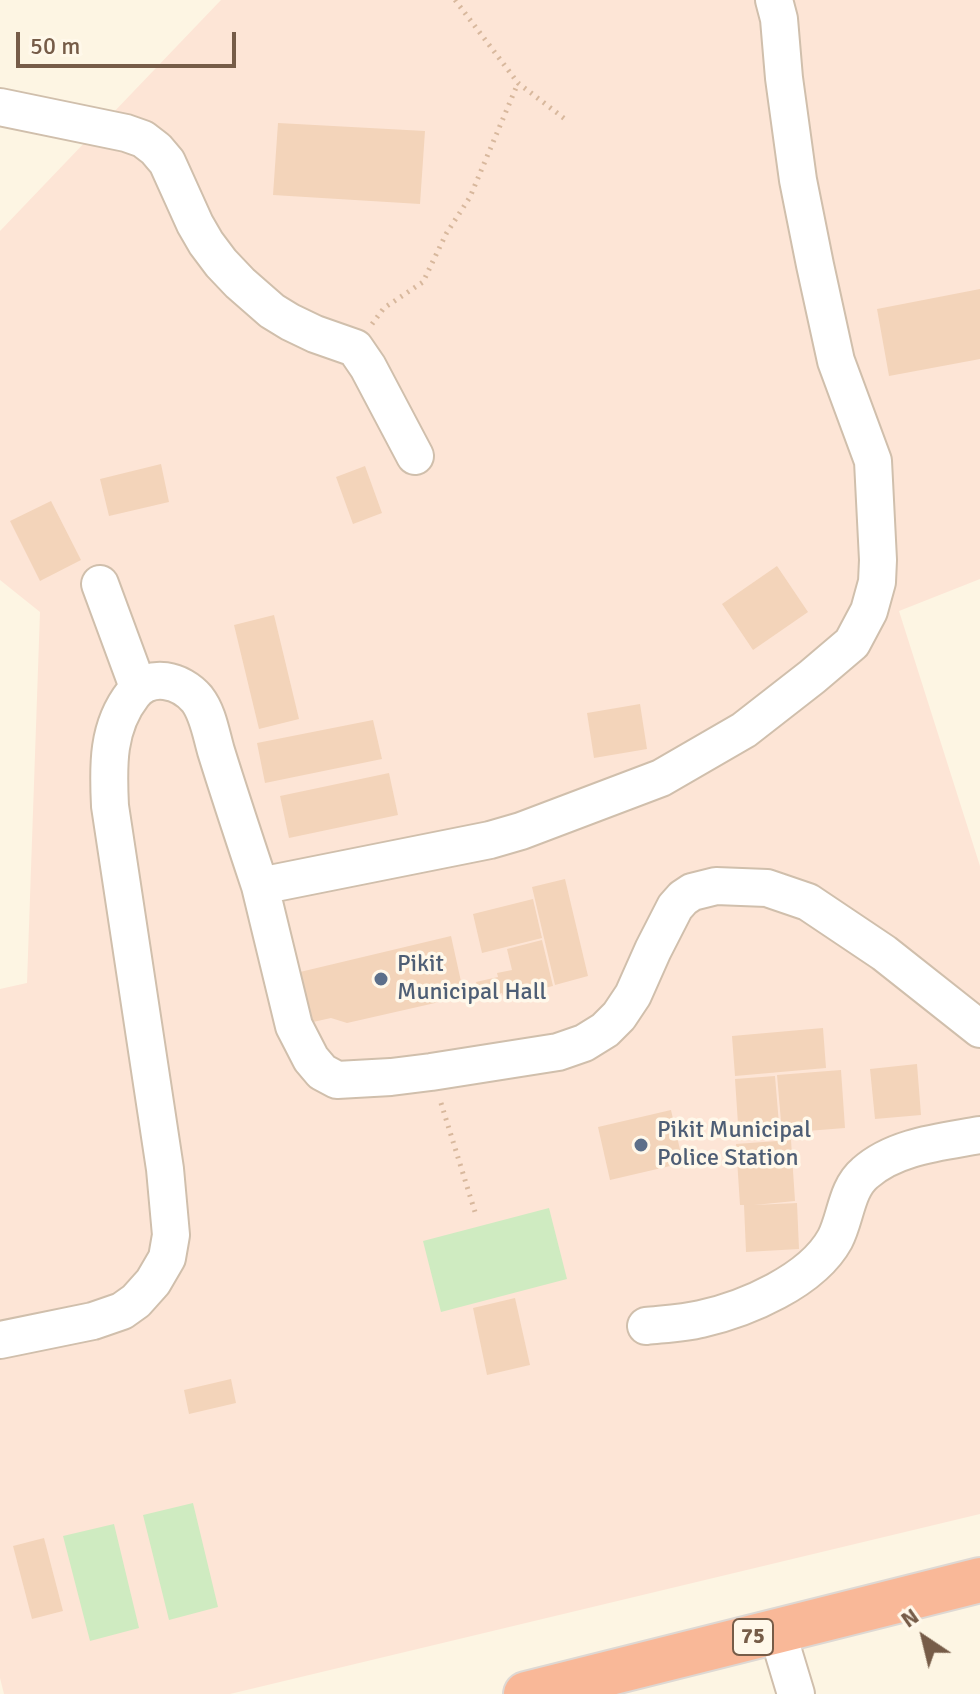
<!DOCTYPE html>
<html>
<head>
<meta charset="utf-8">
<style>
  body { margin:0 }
  #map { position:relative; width:980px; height:1694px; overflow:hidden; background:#fdf5e3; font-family:Signika,sans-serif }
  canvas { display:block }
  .north { position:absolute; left:884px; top:1598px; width:80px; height:80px; -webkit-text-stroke:6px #fff8ea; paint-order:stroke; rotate:325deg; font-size:22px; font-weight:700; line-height:32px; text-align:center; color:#765c48 }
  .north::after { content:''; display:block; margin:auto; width:28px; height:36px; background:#765c48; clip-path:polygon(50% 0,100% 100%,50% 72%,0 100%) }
  .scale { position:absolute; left:16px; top:32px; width:220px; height:36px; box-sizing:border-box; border:4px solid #765c48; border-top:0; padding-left:10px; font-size:24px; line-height:28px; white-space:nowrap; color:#765c48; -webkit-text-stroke:6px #fff8ea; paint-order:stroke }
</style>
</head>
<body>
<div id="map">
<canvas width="980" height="1694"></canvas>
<div class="north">N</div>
<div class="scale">50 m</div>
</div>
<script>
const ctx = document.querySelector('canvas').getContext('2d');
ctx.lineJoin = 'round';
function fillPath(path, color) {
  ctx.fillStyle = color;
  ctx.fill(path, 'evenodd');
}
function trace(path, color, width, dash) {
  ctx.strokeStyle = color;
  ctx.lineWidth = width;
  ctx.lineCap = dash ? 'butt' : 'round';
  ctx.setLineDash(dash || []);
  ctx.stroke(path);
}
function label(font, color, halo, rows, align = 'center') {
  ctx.font = font + ' Signika,sans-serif';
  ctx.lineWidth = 7;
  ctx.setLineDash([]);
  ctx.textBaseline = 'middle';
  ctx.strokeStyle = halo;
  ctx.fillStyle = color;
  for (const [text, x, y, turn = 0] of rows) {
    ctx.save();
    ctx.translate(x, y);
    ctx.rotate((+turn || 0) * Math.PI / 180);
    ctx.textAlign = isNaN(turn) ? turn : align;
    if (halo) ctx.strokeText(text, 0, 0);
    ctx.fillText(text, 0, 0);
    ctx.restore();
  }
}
fillPath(new Path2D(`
  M221 0H980V579L899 611 980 866V1514L230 1694H4L0 1678V989L27 983 40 612 0 580V231Z`), '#fde5d6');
fillPath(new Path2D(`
  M549 1208 567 1279 441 1312 423 1241Z
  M193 1503 218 1607 169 1620 143 1515Z
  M114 1524 139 1628 90 1641 63 1536Z`), '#cfebc1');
fillPath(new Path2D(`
  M278 123 425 131 420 204 273 195Z
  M980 289V359L889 376 877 309Z
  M161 464 169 502 109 516 100 479Z
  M365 466 382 513 353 524 336 477Z
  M51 501 81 560 40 581 10 521Z
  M777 566 808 612 753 650 722 604Z
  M274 615 299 719 259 729 234 625Z
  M640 704 647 749 594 758 587 713Z
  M373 720 382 759 265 783 257 743Z
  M389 773 398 815 289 838 280 796Z
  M565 879 588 976 555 985 532 887Z
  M533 899 542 938 482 953 473 914Z
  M451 936 462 986 444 991 435 1003 347 1023 331 1018 313 1022 300 972Z
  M542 940 553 986 518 994V992L503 996 502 993 479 998 476 982 498 977 497 973 512 970 507 949Z
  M823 1028 826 1068 735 1076 732 1036Z
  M917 1064 921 1115 875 1119 870 1069Z
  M841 1070 845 1128 782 1133 777 1075Z
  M775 1076 780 1136 739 1139 735 1079Z
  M671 1110 683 1163 610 1180 598 1127Z
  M791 1140 795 1201 754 1205 797 1203 799 1249 746 1252 744 1205H740L736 1144Z
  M515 1298 530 1365 487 1375 473 1308Z
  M231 1379 236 1403 189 1414 184 1390Z
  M44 1538 63 1611 32 1619 13 1546Z`), '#f3d4ba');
const minor = new Path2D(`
  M774 0 779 19 784 78 798 180 815 265 836 361 873 461 878 560 877 582 869 611 852 643 812 677 744 730 661 778 521 831 490 840 260 886 294 1026 311 1059 322 1072 337 1080 391 1077 431 1072 558 1052 584 1043 605 1030 619 1016 633 995 653 950 675 907 683 898 692 892 716 886 767 888 808 902 884 953 980 1029
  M0 107 126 133 143 139 156 149 167 162 195 224 206 243 221 263 240 283 272 311 290 322 315 334 355 348 368 367 415 456
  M100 584 138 687
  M646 1326C665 1324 684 1323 701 1319 746 1309 812 1281 835 1239 846 1218 846 1189 865 1173 895 1146 942 1142 980 1135
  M0 1340 93 1321 122 1311 136 1301 153 1282 167 1258 171 1235 165 1169 110 806C108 766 107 727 133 694 150 672 181 680 197 699 208 713 211 734 216 751 230 796 245 841 260 886
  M777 1631 796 1694`);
const highway = new Path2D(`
  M526 1694 980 1580`);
trace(minor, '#d0bfac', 40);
trace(highway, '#ded8d3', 48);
trace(new Path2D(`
  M455 0 518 83 565 119
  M372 324 384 308 423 282 446 234 470 197 518 83
  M441 1103 475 1212`), '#d8b89d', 5, [2, 6]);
trace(minor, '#fff', 36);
trace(highway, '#f9b898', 44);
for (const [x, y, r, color] of [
  [381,979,8,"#5c6f8a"],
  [641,1145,8,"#5c6f8a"]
]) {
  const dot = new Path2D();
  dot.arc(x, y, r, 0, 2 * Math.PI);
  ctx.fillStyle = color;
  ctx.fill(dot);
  trace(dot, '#fff8ea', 3);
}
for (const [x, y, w] of [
  [753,1637,40]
]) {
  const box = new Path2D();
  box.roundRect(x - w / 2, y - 18, w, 36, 6);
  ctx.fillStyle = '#fff8ea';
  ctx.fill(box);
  trace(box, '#765c48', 2);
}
label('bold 22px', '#765c48', null, [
  ["75",753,1637]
]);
label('24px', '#4e5e75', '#fff8ea', [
  ["Pikit",397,965],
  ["Municipal Hall",397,993],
  ["Pikit Municipal",657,1131],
  ["Police Station",657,1159]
], 'left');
</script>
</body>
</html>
